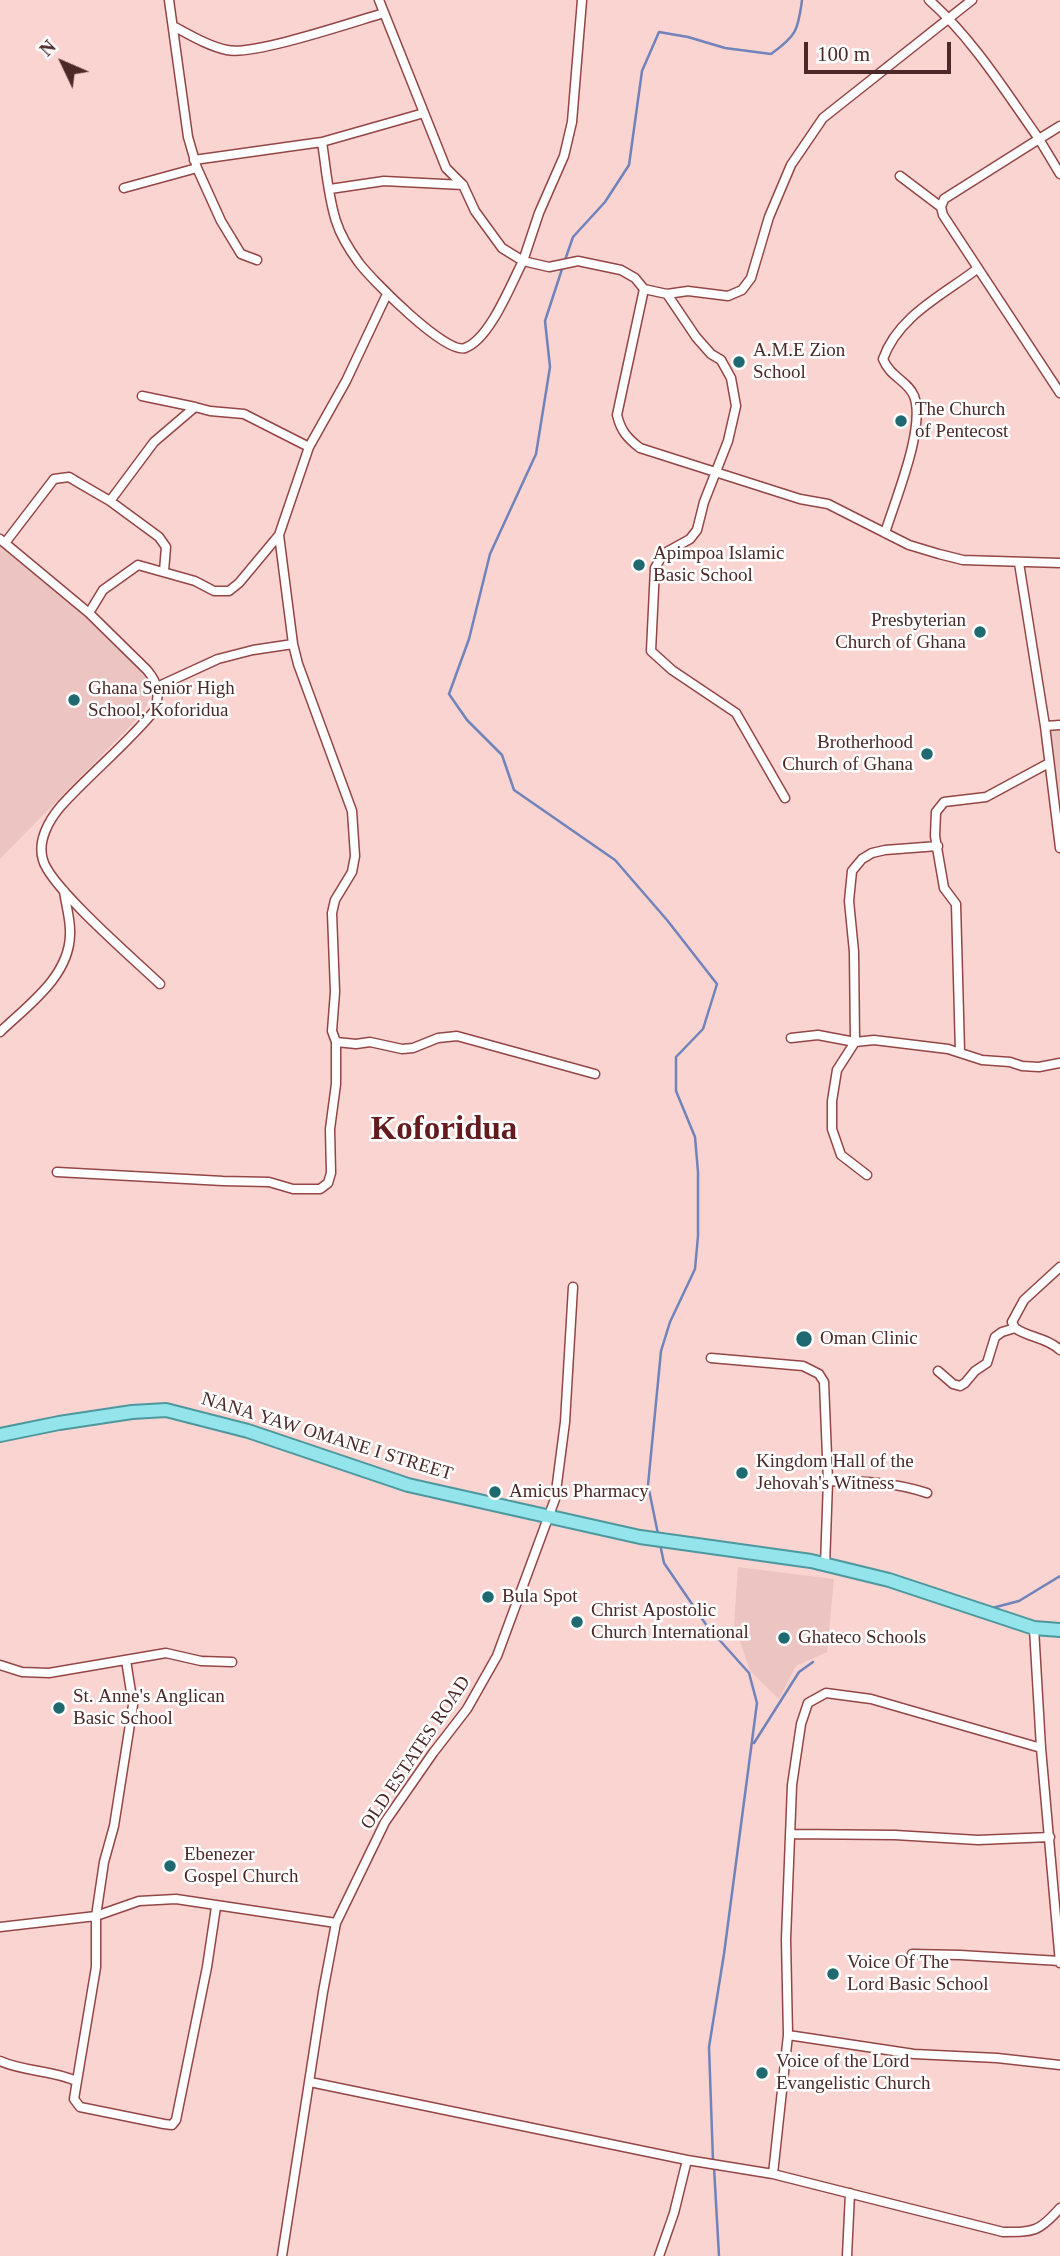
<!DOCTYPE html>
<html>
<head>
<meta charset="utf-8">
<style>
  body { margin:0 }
  #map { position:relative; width:1060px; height:2256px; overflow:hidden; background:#f9d4d1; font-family:"Times New Roman",serif }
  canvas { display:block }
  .north { position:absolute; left:28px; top:28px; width:70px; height:70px; -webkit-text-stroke:5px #fff; paint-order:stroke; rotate:314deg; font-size:19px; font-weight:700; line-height:28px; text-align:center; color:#4c2928 }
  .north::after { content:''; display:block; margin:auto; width:24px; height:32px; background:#4c2928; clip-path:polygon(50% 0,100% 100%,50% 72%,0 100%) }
  .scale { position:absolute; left:804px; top:42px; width:147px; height:32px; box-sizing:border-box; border:4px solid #4c2928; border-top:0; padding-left:9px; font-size:21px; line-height:24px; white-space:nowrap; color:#4c2928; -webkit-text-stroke:5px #fff; paint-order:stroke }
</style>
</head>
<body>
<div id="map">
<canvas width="1060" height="2256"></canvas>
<div class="north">N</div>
<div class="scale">100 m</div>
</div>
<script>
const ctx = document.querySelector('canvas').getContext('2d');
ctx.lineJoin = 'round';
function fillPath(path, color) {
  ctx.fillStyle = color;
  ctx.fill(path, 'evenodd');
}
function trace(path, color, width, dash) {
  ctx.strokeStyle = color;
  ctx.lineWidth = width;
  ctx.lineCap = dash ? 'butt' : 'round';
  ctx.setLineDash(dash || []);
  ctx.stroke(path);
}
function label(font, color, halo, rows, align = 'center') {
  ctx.font = font + ' "Times New Roman",serif';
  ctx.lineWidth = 5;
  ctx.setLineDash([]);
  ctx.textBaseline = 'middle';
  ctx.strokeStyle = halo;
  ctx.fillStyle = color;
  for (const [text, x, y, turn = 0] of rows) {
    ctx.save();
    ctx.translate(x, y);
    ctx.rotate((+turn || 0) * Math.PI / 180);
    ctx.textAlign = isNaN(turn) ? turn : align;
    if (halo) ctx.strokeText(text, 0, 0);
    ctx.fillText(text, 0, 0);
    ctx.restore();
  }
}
fillPath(new Path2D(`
  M0 542 83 614 153 681 155 688 143 713 0 859Z
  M1051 728H1060V798L1051 748Z
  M738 1567 834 1579 827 1652 796 1666 779 1699 750 1671 734 1624Z`), '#ecc5c3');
trace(new Path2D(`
  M565 260 573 237 605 202 629 165 642 71 659 32 688 37 725 48 771 54C796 36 798 31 802 0
  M563 266 545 321 550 367 536 454 490 554 469 639 449 694 467 720 502 755 514 790 615 860 667 920 717 984 703 1029 676 1057V1091L695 1137 698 1172V1236L695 1269 670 1322 661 1351 648 1485 658 1534
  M660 1544 664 1563 707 1626 749 1673 757 1703 724 1954 709 2047 713 2161
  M992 1608 1019 1601 1060 1576
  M754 1743 799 1672 813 1662
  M714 2167 719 2256`), '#7083ba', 2.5);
const minor = new Path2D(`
  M169 0 188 137 197 168 221 221 241 254 257 260
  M582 0 572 122 564 156 539 213 523 261 549 267 578 261 621 270 635 278 644 289 617 415C621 431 627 438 640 448L800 499 828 504 909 545 939 554 963 560 1060 563
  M929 0C973 39 1005 91 1039 139L1060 126
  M173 26C190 35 208 46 227 50 253 56 353 22 384 13
  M322 142C326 168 328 196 336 221 340 234 351 252 359 263 372 280 446 355 465 348 490 339 511 284 523 261L502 248 475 211 463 185 446 168 379 0
  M194 160 322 142 424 113
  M1060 174 1039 139 944 199 941 207 943 215 1060 393
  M900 176 941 207
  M124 188 197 168
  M330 189 384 181 463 185
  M644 289 667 294 688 291 728 296 742 290 751 278 769 217 791 165 823 118 972 0
  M667 294 696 337 711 354 721 360 731 378 736 406 728 441 704 502 697 530 690 539 663 554 655 568 651 651 672 670 736 713 785 798
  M142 396 195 407
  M110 501 154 442 195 407 210 411 244 414 309 447
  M885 533C895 500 926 427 914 396 908 381 890 377 883 359 898 316 943 295 977 269
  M0 539 89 613 147 670C158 683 160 694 155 710 126 745 91 773 61 806 49 820 37 841 43 860 50 887 136 961 160 984
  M5 543 54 479 69 477 79 483 110 501 159 537 166 547 164 571
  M1019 563 1045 726 1060 848
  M89 613 103 590 138 565 195 581 214 591H229L239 583 279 535
  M157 687 218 659 253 650 293 644
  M1045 726 1060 725
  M0 1032C27 1006 69 977 70 935 71 921 66 906 64 891
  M791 1038 818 1035 855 1042 874 1040 948 1049 982 1060 1010 1062 1022 1066 1039 1067 1060 1063
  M336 1042 356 1044 370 1042 402 1049 413 1048 438 1038 457 1036 595 1074
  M960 1052 956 904 944 888 935 836 936 812 944 802 986 797 1049 763
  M57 1172 223 1181 269 1182 293 1189H320L328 1183 331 1173 330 1129 336 1084V1042L332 1031 335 992 332 913 335 900 352 872 355 856 352 811 298 664 293 644 279 535 309 447 346 381 387 294
  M867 1175 841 1155 832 1129V1101L837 1070 855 1042 854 952 849 901 852 871 862 859 872 853 885 850 938 846
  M1015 1328 1012 1322 1024 1300 1060 1267
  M711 1358 803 1366 819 1374 824 1382 828 1481 825 1566
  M938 1371 953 1384 960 1386 965 1383 975 1371 987 1363 995 1337 1002 1332 1015 1328C1029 1338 1046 1337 1060 1350
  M828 1481C862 1481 894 1482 927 1493
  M1034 1628 1041 1748 1060 1963
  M126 1660 133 1705 114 1826 104 1862 96 1916V1967L74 2099 80 2107 164 2124 172 2125 176 2120 207 1967 216 1907
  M0 1665 22 1672 49 1673 166 1653 201 1661 232 1662
  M791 1834 895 1835 978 1840 1050 1837
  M0 1927 96 1916 139 1901 176 1899 336 1923
  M912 1954 960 1955 1060 1961
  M788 2035 914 2054 997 2058 1060 2065
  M0 2061C24 2072 53 2070 76 2081
  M310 2082 687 2160 773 2174 1003 2232C1034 2232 1039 2232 1060 2208
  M773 2174 788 2035 786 1939 792 1785 801 1724 808 1703 826 1693 871 1699 1041 1748
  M282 2256 323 1992 336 1923 385 1822 433 1753 467 1709 497 1656 555 1499 565 1422 573 1287
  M659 2256 674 2213 687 2160
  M847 2256 850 2193`);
const primary = new Path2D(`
  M0 1435 59 1423 132 1412 166 1410 248 1431 408 1485 640 1537 811 1561 889 1580 1034 1628 1060 1630`);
trace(minor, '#934645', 11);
trace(primary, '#4d989e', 16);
trace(minor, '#fff', 8);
trace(primary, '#94e5eb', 12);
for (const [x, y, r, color] of [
  [739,362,7,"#1e6a70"],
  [901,421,7,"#1e6a70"],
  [639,565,7,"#1e6a70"],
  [980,632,7,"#1e6a70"],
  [74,700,7,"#1e6a70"],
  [927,754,7,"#1e6a70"],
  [804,1339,9,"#1e6a70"],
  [742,1473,7,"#1e6a70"],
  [495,1492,7,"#1e6a70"],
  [488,1597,7,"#1e6a70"],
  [577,1622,7,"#1e6a70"],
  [784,1638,7,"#1e6a70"],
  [59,1708,7,"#1e6a70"],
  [170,1866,7,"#1e6a70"],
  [833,1974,7,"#1e6a70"],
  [762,2073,7,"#1e6a70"]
]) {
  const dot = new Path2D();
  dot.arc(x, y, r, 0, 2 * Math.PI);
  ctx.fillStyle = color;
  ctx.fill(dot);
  trace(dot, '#fff', 2.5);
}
label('19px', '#4c2928', '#fff', [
  ["A.M.E Zion",753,351],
  ["School",753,373],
  ["The Church",915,410],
  ["of Pentecost",915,432],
  ["Apimpoa Islamic",653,554],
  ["Basic School",653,576],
  ["Presbyterian",966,621,"right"],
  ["Church of Ghana",966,643,"right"],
  ["Ghana Senior High",88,689],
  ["School, Koforidua",88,711],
  ["Brotherhood",913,743,"right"],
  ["Church of Ghana",913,765,"right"],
  ["Oman Clinic",820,1339],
  ["Kingdom Hall of the",756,1462],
  ["Jehovah's Witness",756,1484],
  ["Amicus Pharmacy",509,1492],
  ["Bula Spot",502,1597],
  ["Christ Apostolic",591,1611],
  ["Church International",591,1633],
  ["Ghateco Schools",798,1638],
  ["St. Anne's Anglican",73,1697],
  ["Basic School",73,1719],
  ["Ebenezer",184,1855],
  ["Gospel Church",184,1877],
  ["Voice Of The",847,1963],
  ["Lord Basic School",847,1985],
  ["Voice of the Lord",776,2062],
  ["Evangelistic Church",776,2084]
], 'left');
label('19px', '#4c2928', '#fff', [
  ["NANA YAW OMANE I STREET",327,1437,17],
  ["OLD ESTATES ROAD",416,1753,-56]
]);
label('bold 33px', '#631b1e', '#fff', [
  ["Koforidua",444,1130]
]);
</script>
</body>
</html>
